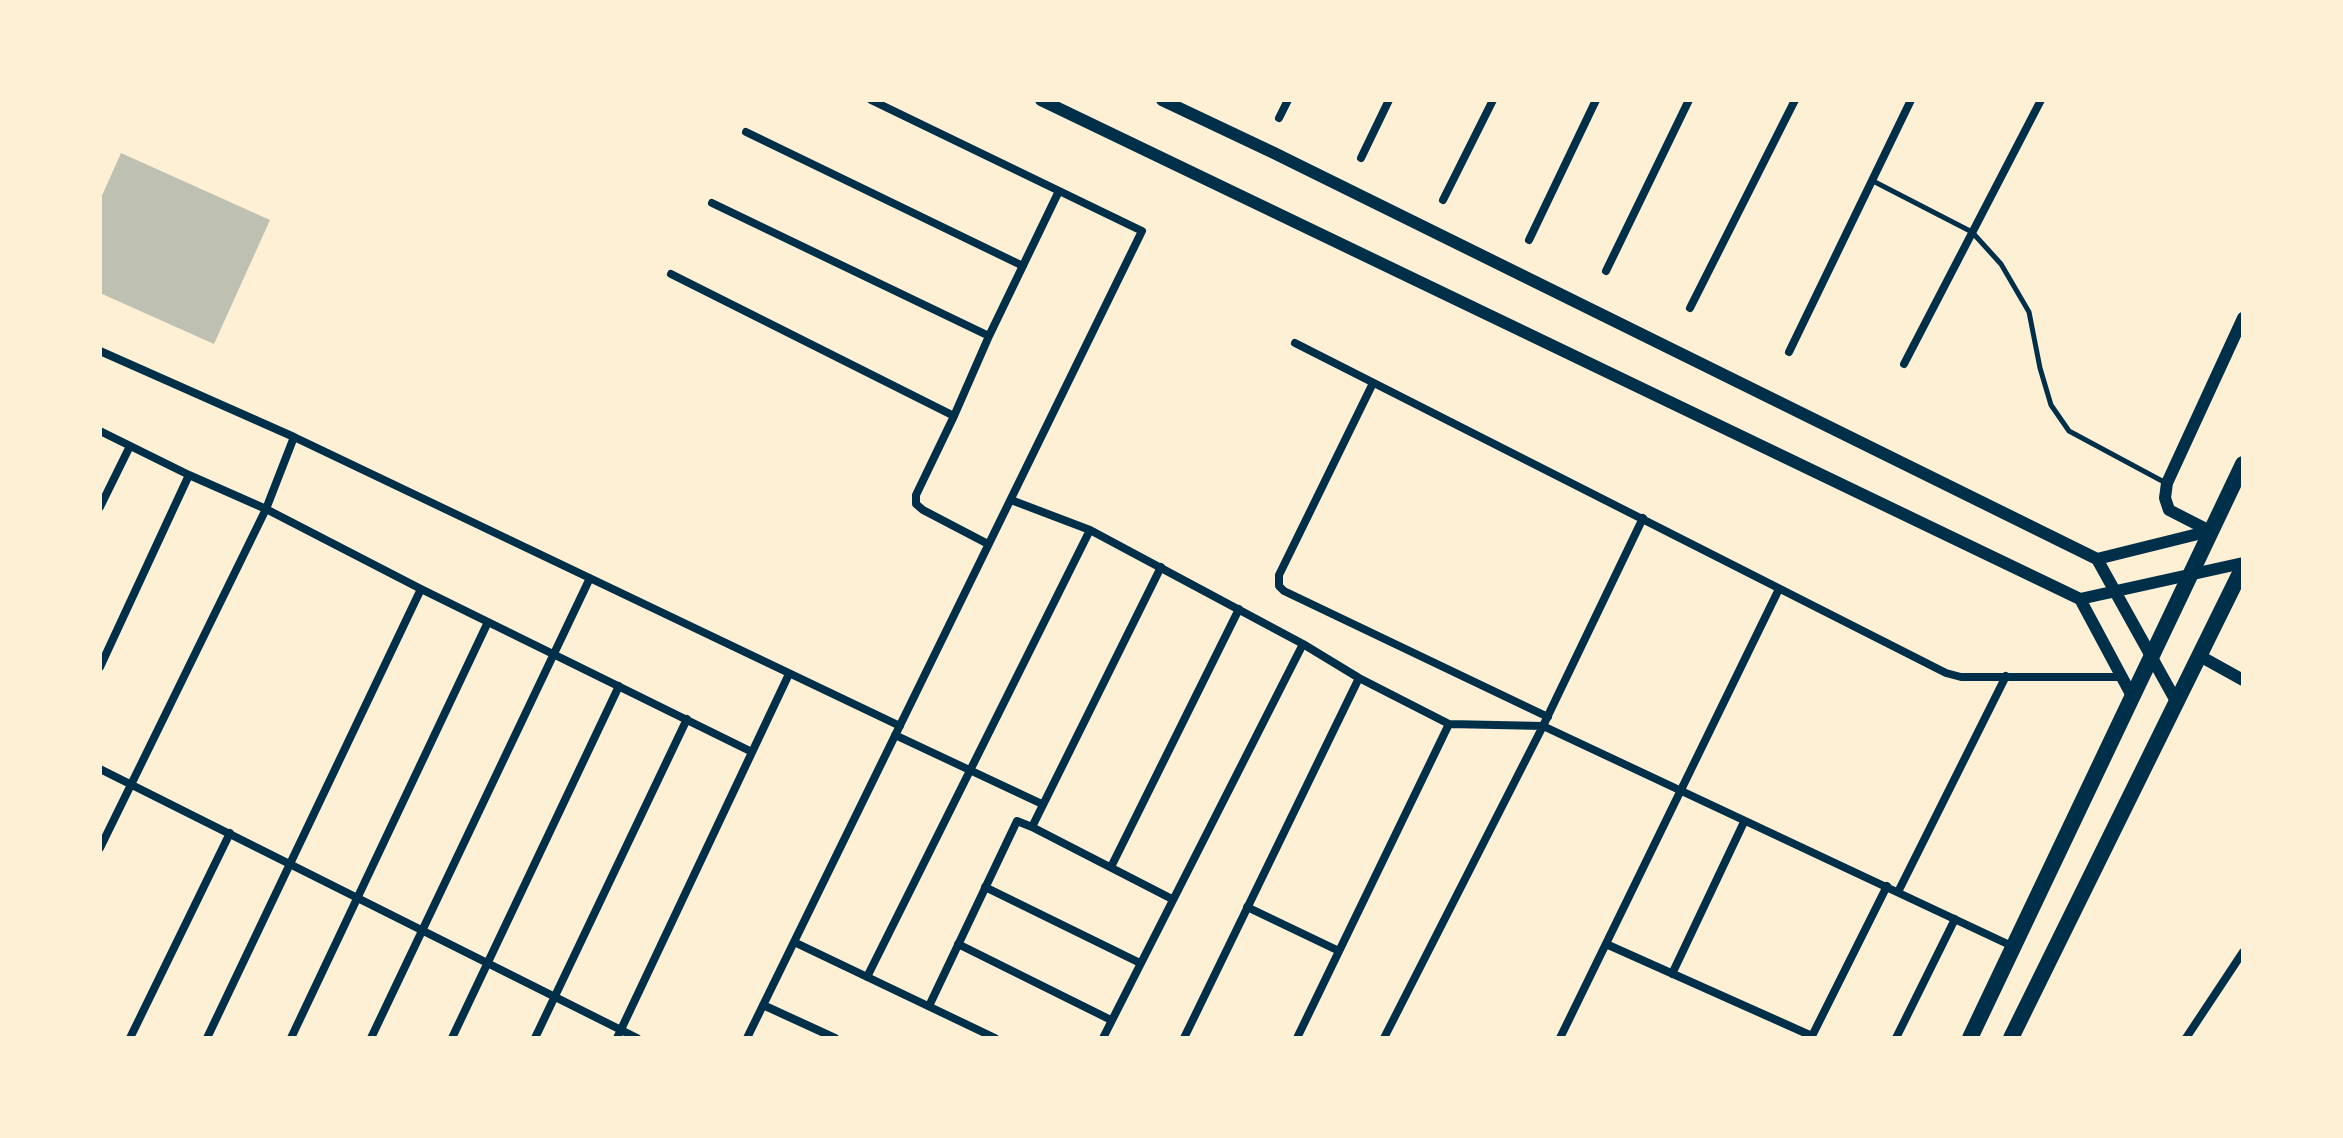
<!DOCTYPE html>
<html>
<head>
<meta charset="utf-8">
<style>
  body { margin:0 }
  #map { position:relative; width:2343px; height:1138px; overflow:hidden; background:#fdf0d5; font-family:Cabin,sans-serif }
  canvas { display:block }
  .frame { position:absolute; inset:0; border:102px solid #fdf0d5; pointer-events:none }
</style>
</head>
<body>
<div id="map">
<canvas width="2343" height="1138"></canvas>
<div class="frame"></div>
</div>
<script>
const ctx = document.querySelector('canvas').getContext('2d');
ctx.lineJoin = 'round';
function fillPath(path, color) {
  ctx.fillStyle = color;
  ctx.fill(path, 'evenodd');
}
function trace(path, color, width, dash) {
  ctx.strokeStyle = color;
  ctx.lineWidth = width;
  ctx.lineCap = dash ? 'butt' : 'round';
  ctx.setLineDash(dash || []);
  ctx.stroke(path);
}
fillPath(new Path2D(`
  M121 153 270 220 214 344 100 293V200Z`), '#bec0b2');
trace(new Path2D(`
  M1873 181 1972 232 2001 264 2029 312 2040 368 2051 405 2069 431 2164 482`), '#003049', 5);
trace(new Path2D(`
  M1279 118 1288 100
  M746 132 1023 266
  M1361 158 1389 100
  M1443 200 1493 100
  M712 203 989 336
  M1529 240 1596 100
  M1606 271 1689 100
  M671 274 954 416 989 336 1059 191
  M1690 308 1795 100
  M1295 343 1946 673 1961 677H2122
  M100 351 294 437 900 726
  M1789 352 1911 100
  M1904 364 2041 100
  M1373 383 1279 575V586L1284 591 1548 717
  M954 416 916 495V504L923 510 988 544
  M100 431 189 475 266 509 421 589 752 752
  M1011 500 1090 530 1303 644 1359 678 1449 724 1543 726 2014 947
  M100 507 130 446
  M1161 567 1032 827 1172 899
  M100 667 189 475
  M895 735 1042 804
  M100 769 637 1038
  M100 848 266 509 294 437
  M1111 867 1239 609
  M985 887 1140 963
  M1898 892 2006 676
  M1247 907 1339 951
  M794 942 995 1038
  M958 944 1111 1020
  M1606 944 1812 1036
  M1672 974 1744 822
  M867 977 1090 530
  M763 1005 835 1038
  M929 1006 1017 821 1032 827
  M130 1038 230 833
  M207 1038 421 589
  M291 1038 488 622
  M371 1038 590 578
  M452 1038 619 686
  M535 1038 687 719
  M617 1038 789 674
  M747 1038 1142 231 871 100
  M1103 1038 1303 644
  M1184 1038 1359 678
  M1297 1038 1449 724
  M1384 1038 1543 726 1643 518
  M1560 1038 1779 589
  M1811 1038 1887 886
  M1896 1038 1955 919
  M2186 1038 2243 952`), '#003049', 8);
trace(new Path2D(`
  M1041 100 2080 599 2243 563
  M1162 100 1274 153 2097 559 2176 701
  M2210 531 2169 510 2165 498 2167 483 2243 318
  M2097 559 2210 531
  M2080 599 2132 696
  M2198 655 2243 680`), '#003049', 12);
trace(new Path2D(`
  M1970 1038 2243 464
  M2011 1038 2243 567`), '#003049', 16);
</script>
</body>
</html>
